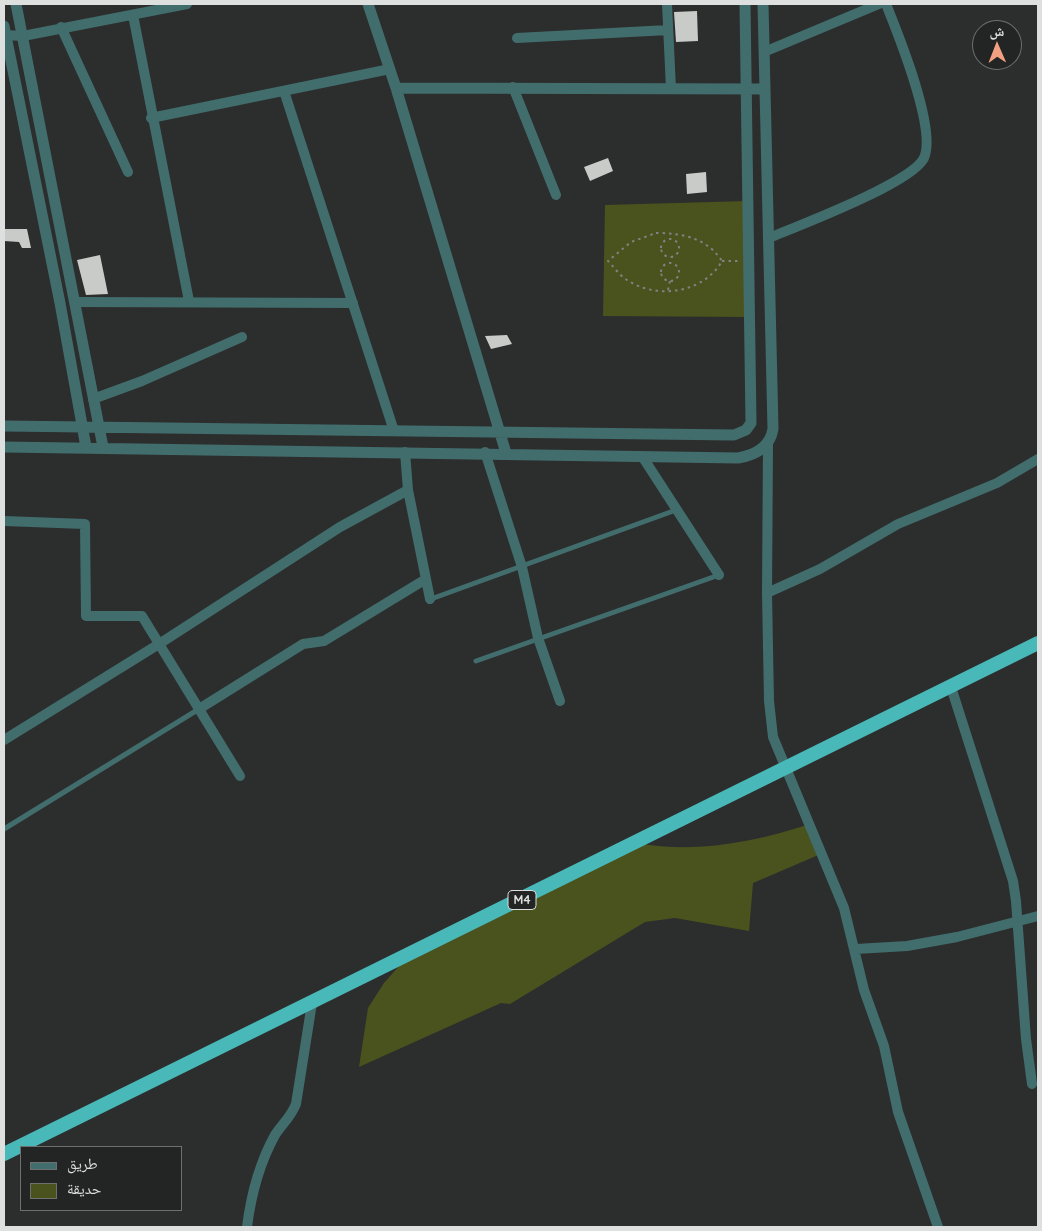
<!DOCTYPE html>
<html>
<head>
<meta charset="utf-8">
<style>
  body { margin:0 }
  #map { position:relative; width:1042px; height:1231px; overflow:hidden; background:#2c2e2d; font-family:Quicksand,"Noto Naskh Arabic",sans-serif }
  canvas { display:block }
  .frame { position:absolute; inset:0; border:5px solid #dee0df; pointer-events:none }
  .legend { position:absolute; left:20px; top:1146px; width:162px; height:65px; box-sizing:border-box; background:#222523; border:1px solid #6d706e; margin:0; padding:6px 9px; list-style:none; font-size:15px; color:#dee0df }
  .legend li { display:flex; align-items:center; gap:10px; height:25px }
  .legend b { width:25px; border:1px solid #6d706e }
  .north { position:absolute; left:972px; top:20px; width:50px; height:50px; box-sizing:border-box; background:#222523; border:1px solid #6d706e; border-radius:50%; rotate:359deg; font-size:14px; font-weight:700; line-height:20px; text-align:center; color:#dee0df }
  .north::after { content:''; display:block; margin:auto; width:18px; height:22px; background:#f3a082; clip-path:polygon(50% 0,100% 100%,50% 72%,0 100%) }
</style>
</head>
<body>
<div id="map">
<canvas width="1042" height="1231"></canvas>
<div class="frame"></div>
<ul class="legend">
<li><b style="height:6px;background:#426d6d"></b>طريق</li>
<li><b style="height:14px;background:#4a531d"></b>حديقة</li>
</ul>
<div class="north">ش</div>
</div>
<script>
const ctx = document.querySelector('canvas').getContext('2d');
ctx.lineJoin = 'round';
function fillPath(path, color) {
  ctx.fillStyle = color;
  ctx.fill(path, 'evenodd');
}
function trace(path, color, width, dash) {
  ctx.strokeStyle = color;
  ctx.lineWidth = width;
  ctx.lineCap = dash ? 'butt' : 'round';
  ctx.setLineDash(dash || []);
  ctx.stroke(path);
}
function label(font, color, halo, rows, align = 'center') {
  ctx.font = font + ' Quicksand,sans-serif';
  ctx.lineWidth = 5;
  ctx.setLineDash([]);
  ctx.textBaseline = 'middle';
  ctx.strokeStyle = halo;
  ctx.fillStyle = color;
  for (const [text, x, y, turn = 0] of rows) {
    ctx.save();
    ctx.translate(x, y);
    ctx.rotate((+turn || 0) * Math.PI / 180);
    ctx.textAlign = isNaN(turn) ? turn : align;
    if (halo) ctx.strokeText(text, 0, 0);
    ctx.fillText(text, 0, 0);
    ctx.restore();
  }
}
fillPath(new Path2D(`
  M747 201 750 317 603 316 605 205Z
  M810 824 823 853 753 883 749 931 675 918 645 922 510 1004 501 1003 359 1067 368 1008 384 983 408 956 638 843C695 854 755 842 810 824Z`), '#4a531d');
fillPath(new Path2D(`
  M697 11 698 41 676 42 674 12Z
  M608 158 613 171 590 181 584 167Z
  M706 172 707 192 687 194 686 174Z
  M4 229H27L31 248H22L19 242 4 241Z
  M100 255 108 294 86 295 77 260Z
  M507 335 512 344 491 349 485 336Z`), '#c8cbc8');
trace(new Path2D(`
  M656 233C682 233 707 238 722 261 704 293 657 300 627 280 619 275 614 267 608 261L631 242Z
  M661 248a9 9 0 1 1 18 0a9 9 0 1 1-18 0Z
  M722 261H738
  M661 272a9 9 0 1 1 18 0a9 9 0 1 1-18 0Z
  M668 290 670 281`), '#808281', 2, [2.5, 4]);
trace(new Path2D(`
  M431 599 676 510
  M476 661 719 575
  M4 829 199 709`), '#426d6d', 5);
trace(new Path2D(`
  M667 4 671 89
  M133 15 189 301
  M61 27 128 172
  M4 35 23 36 187 4
  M517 38 668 30
  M764 52 879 4
  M513 87 556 195
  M284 91 394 431
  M151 118 390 69
  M769 238C798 226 912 183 924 158 937 129 898 34 886 4
  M76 302 353 303
  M93 399 142 381 242 337
  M768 444 767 593 769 701 773 737 844 908 864 990 884 1046 898 1112 938 1227
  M405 452 408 490 430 599
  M485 452 522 567 538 638 560 701
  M642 456 719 575
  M4 521 85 524 86 616H142L240 776
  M767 593 820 569 898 524 997 483 1038 459
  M951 687 1013 881 1016 901 1026 1039 1032 1084
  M199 709 303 644 324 641 426 579
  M4 740 159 644 340 527 408 490
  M856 949 907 946 957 937 1038 916
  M247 1227C251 1195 259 1164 275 1135 282 1124 291 1117 296 1104L312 1003`), '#426d6d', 10);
trace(new Path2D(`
  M16 4 103 447
  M368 4 396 88 506 453
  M4 26 60 303 86 447
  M396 88 764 89
  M4 426 734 435 746 430 751 423 745 4
  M4 447 738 458C756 455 770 447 773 429L763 4`), '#426d6d', 11);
trace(new Path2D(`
  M4 1154 1038 643`), '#49b8b8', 14);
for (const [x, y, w] of [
  [522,900,28]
]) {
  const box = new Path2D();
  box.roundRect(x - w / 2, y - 9.5, w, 19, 4);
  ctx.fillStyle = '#222523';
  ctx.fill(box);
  trace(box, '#dee0df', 1);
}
label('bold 12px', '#dee0df', null, [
  ["M4",522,900]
]);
</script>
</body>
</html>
